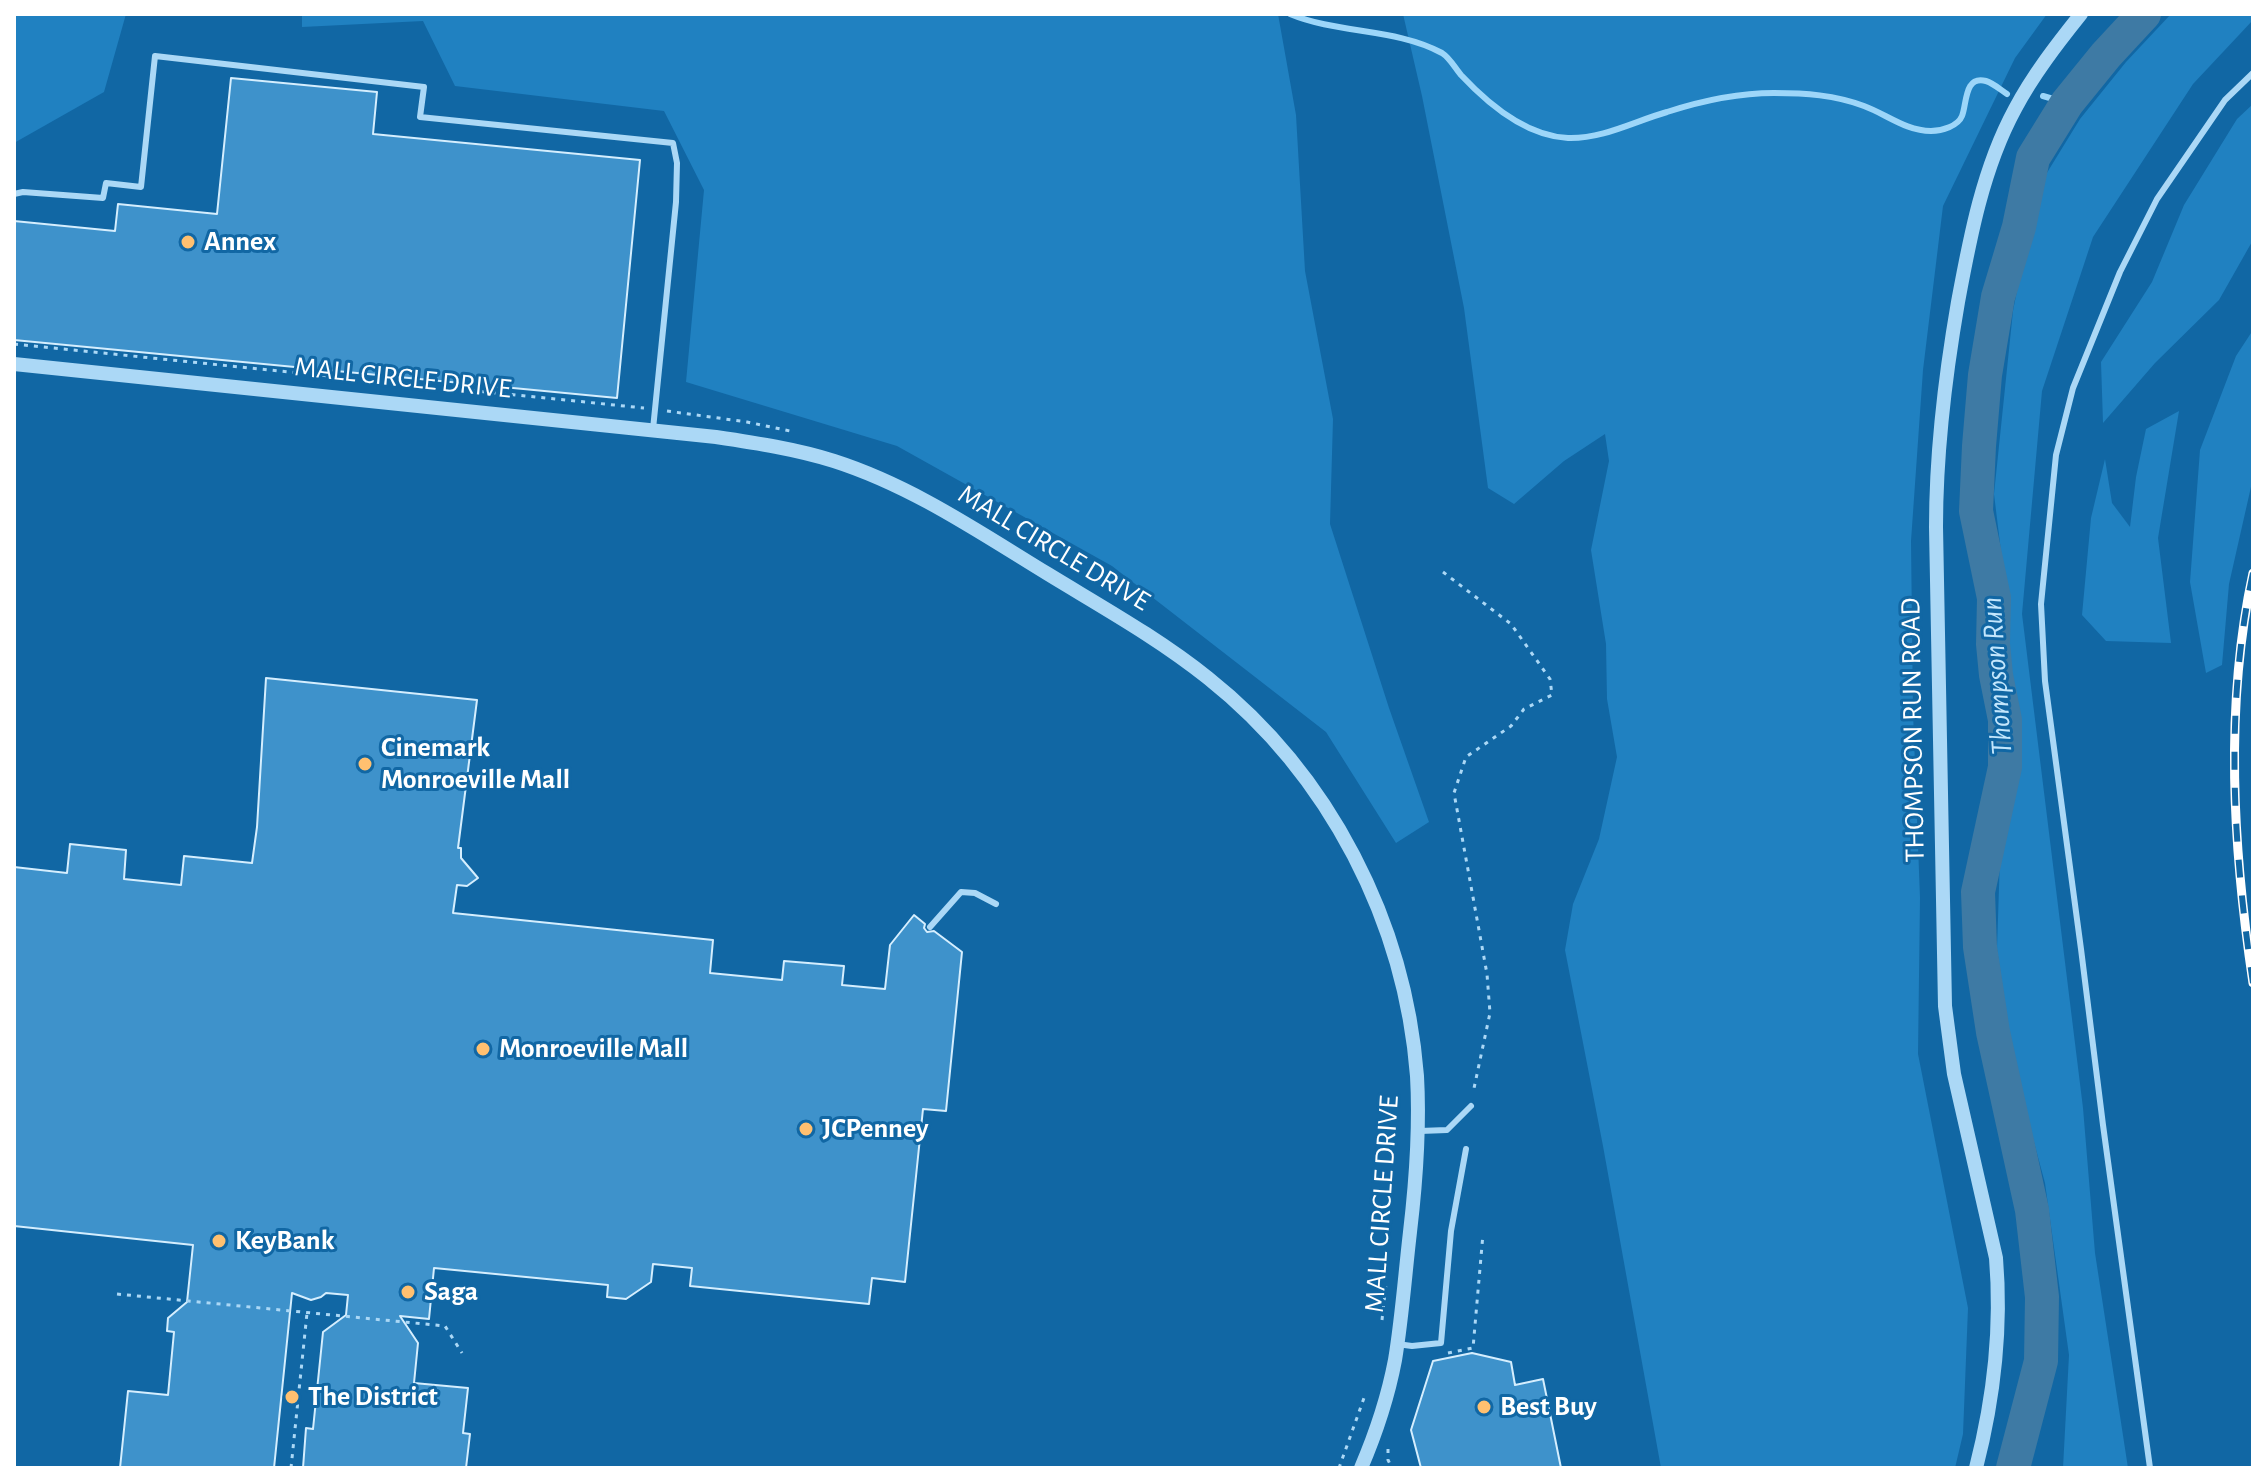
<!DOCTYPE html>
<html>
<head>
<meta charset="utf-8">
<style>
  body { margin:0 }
  #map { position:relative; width:2267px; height:1482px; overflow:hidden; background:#1167a4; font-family:"Alegreya Sans",sans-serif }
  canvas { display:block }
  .frame { position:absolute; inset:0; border:16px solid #fff; pointer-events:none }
</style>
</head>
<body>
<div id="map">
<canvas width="2267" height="1482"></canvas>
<div class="frame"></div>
</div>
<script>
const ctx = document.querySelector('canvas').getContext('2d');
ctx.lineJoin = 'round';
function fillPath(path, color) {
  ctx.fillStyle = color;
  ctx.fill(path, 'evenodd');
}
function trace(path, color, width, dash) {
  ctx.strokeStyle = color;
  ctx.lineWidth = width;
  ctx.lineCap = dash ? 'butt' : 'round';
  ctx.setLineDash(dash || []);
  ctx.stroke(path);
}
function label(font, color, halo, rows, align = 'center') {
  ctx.font = font + ' "Alegreya Sans",sans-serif';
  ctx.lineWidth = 6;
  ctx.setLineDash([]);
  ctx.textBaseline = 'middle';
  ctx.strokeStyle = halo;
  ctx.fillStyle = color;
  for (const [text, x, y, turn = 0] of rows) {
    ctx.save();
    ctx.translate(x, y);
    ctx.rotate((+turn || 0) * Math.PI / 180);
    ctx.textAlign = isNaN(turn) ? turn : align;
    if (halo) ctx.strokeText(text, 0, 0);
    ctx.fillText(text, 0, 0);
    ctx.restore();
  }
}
fillPath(new Path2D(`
  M14 14H126L104 92 14 143Z
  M302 14H1278L1296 115 1305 271 1333 419 1330 524 1389 708 1429 822 1396 843 1326 732 1112 566 897 446 686 382 704 190 664 111 455 86 423 21 302 27Z
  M1403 14H2047L2015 58 1943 206 1923 370 1911 541 1913 712 1920 898 1918 1054 1968 1308 1963 1434 1955 1468H1661L1603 1146 1565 950 1573 904 1599 839 1617 757 1607 699 1606 644 1591 550 1609 461 1605 434 1564 461 1514 504 1488 488 1464 308 1422 96Z
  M2171 14H2253V20L2193 84 2093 237 2042 391 2022 614 2083 1108 2095 1253 2128 1468H2063L2069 1355 2045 1183 2015 1072 1997 949 2000 857 2019 775 2007 646 2004 576 1994 494 2013 311 2037 189 2080 119 2126 62Z
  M2253 104V240L2219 300 2155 363 2103 423 2101 362 2152 282 2184 205 2237 119Z
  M2253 330V478L2229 584 2222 665 2206 673 2190 582 2200 450 2236 356Z
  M2179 411 2158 538 2171 643 2106 641 2082 615 2091 518 2105 459 2112 503 2130 527 2136 477 2146 429Z`), '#2081c1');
trace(new Path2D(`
  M1290 14C1338 34 1396 28 1442 53 1450 58 1455 68 1461 75 1489 105 1526 136 1568 138 1603 139 1635 121 1667 112 1701 101 1739 93 1774 93 1805 93 1835 95 1864 106 1886 114 1906 131 1931 131 1942 131 1958 126 1962 116 1967 104 1964 75 1986 81 1993 83 2001 90 2007 94
  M2043 96 2067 103`), '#9dd6f9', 6);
trace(new Path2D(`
  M2013 1468 2041 1361 2042 1297 2032 1210 1993 1032 1980 947 1978 892 2005 767V720L1996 675 1993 644 1994 598 1976 511 1979 446 1985 375 1998 297 2019 227 2033 158 2067 103 2106 55 2144 14`), '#3e7aa4', 34);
const building = new Path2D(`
  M231 78 377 92 373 134 640 160 617 398 14 340V221L115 231 118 204 217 214Z
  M266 678 477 700 458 848H461V858L478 878 467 886 457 885 453 913 713 940 710 973 782 980 784 961 844 966 842 985 885 989 890 945 914 915 925 924 924 928 927 932 934 931 962 952 946 1111 923 1109 905 1282 872 1278 869 1304 690 1286 692 1268 653 1264 651 1282 626 1299 607 1297 608 1285 434 1268 429 1319 400 1316 418 1343 414 1383 468 1388 463 1433 470 1434 466 1468H303L306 1428 313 1429 323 1332 346 1315 348 1295 326 1293 321 1297 311 1300 292 1293 274 1468H120L128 1391 168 1395 174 1332 167 1331 168 1318 187 1302 193 1245 14 1226V867L67 873 70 844 126 850 124 879 181 885 184 856 252 863 257 827Z
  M1472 1353 1511 1362 1515 1385 1543 1379 1561 1468H1421L1411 1430 1433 1361Z`);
fillPath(building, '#3e92cb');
trace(building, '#d5eefe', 2);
trace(new Path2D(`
  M14 344 644 408
  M667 411 747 422 790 431
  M1443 572 1511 624 1550 679 1552 695 1524 709 1511 726 1466 757 1454 793 1487 974 1490 1013 1473 1093
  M117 1294 445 1326 462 1353
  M1382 1320 1386 1284
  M1448 1353 1473 1348 1483 1234
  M1388 1449V1460L1392 1468
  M291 1468 307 1313
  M1339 1468 1364 1398`), '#abd8f6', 3, [4, 6]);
trace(new Path2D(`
  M14 194 23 192 103 198 106 183 141 187 155 56 424 87 420 117 673 143 677 163 676 202 653 429
  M930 927 961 892 975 893 996 904
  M1420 1131 1447 1130 1471 1106
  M1397 1344 1412 1346 1441 1343 1451 1231 1466 1149
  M2150 1468 2103 1125 2081 949 2045 681 2041 604 2056 455 2073 388 2120 272 2157 199 2225 100 2253 73`), '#abd8f6', 6);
trace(new Path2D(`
  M14 364 716 437C756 443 796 449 834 461 912 486 979 532 1048 574 1102 607 1158 638 1208 678 1330 775 1405 922 1417 1076 1420 1128 1416 1181 1410 1232 1405 1275 1402 1318 1395 1360 1388 1397 1376 1433 1361 1468
  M1976 1468C1994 1398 2002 1330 1996 1258L1954 1074 1945 1006 1936 527C1936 451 1945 377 1958 302 1970 237 1983 168 2015 109 2033 75 2057 44 2081 14`), '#abd8f6', 14);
const rail = new Path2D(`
  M2253 573C2224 707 2233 849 2253 983`);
trace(rail, '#fff', 9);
trace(rail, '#1167a4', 6, [18]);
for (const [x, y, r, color] of [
  [188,242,8,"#ffc070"],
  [365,764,8,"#ffc070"],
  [483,1049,8,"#ffc070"],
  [806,1129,8,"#ffc070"],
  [219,1241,8,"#ffc070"],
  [408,1292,8,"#ffc070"],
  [292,1397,8,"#ffc070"],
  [1484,1407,8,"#ffc070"]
]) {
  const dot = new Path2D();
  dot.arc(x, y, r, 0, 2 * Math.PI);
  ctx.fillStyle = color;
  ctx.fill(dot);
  trace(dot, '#1167a4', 3);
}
label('bold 28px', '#fff', '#1167a4', [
  ["Annex",204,242],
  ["Cinemark",381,748],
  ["Monroeville Mall",381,780],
  ["Monroeville Mall",499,1049],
  ["JCPenney",822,1129],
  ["KeyBank",235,1241],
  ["Saga",424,1292],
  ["The District",308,1397],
  ["Best Buy",1500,1407]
], 'left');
label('28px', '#fff', '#1167a4', [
  ["MALL CIRCLE DRIVE",403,378,6],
  ["MALL CIRCLE DRIVE",1054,548,31],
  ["THOMPSON RUN ROAD",1913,730,-91],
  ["MALL CIRCLE DRIVE",1382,1204,-86]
]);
label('italic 30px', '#c3e6fc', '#1167a4', [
  ["Thompson Run",1997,676,-94]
]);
</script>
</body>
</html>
